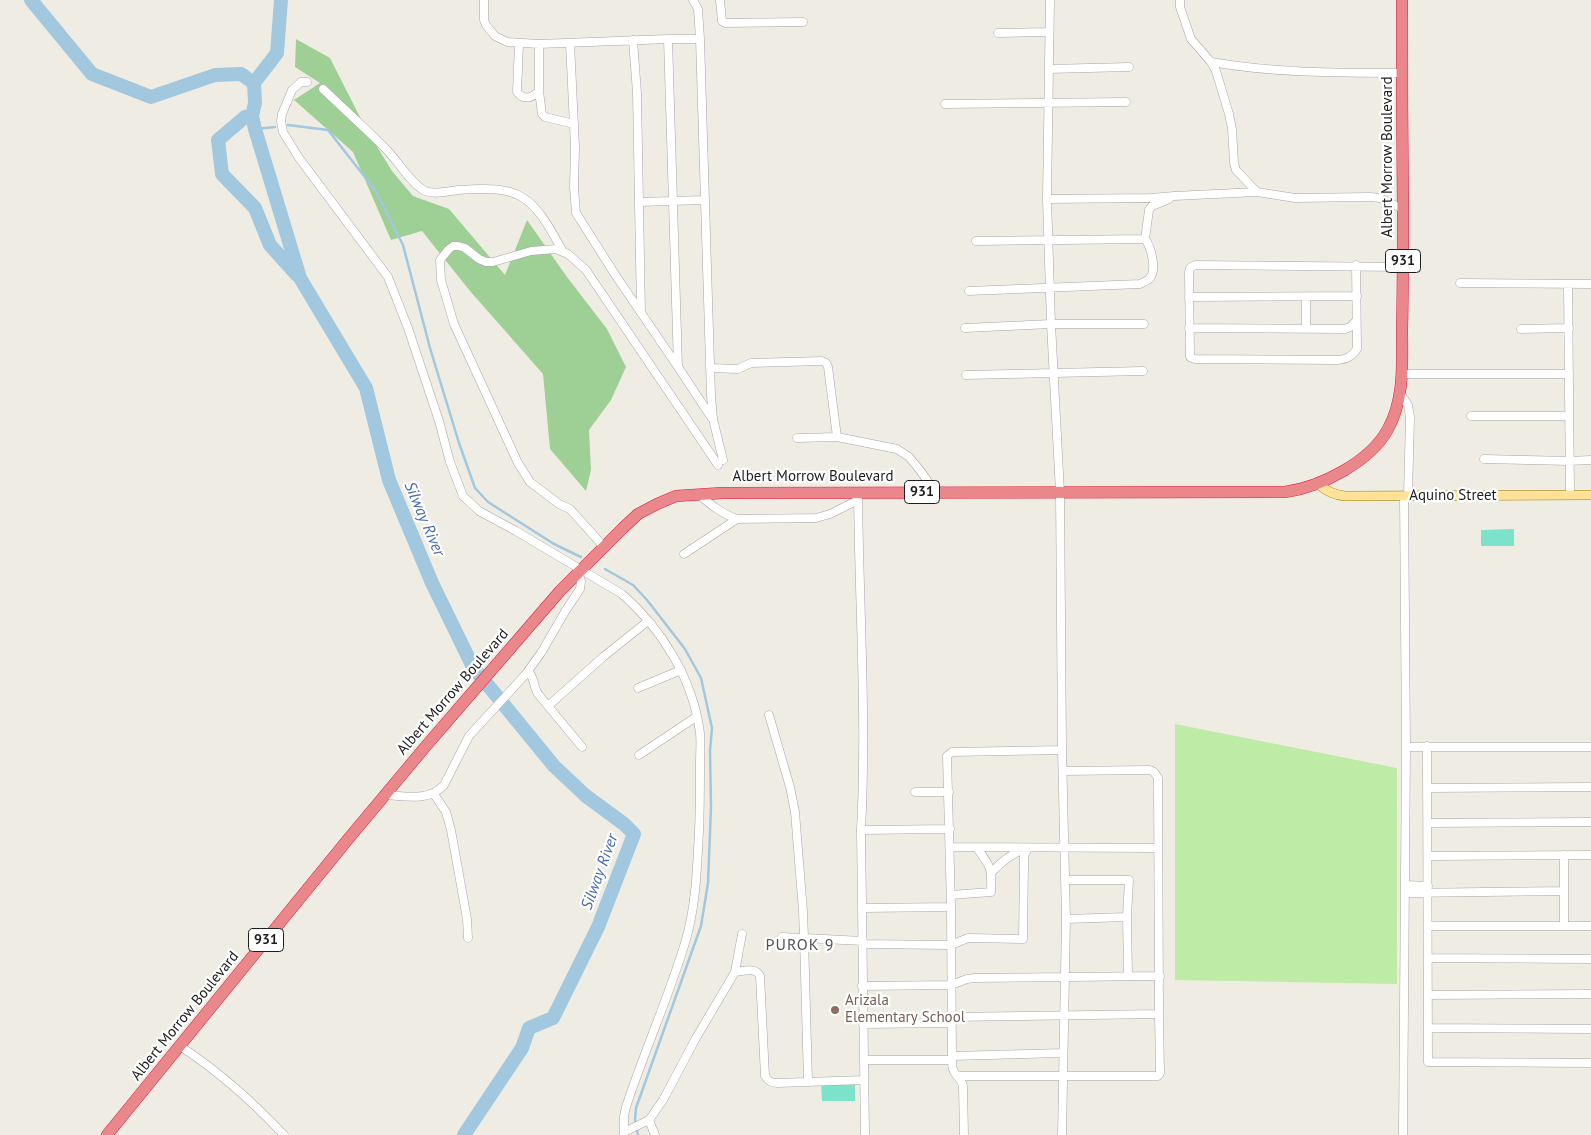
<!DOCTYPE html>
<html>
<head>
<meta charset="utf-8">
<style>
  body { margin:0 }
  canvas { display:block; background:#efede3 }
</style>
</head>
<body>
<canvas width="1591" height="1135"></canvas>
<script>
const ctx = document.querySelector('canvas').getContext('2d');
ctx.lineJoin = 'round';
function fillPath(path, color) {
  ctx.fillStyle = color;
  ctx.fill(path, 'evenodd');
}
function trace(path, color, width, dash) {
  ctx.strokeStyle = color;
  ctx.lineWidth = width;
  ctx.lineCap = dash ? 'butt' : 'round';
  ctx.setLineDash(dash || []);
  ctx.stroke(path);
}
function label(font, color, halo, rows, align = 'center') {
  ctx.font = font + ' "PT Sans",sans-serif';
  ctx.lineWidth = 4.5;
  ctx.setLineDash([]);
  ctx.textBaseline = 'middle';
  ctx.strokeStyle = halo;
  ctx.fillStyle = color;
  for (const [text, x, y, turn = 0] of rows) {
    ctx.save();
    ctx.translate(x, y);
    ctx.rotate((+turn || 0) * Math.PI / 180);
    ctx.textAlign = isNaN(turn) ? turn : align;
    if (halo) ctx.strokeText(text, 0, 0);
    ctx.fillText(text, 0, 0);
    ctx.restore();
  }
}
fillPath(new Path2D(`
  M1175 724 1397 768V984L1175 980Z`), '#beeca6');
fillPath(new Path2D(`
  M296 39 330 58 365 127 392 171 413 196 449 209 505 275 527 220 567 277 607 329 626 367 611 400 589 430 591 470 586 491 550 449 543 374 470 291 422 231 391 240 353 152 294 100 320 83 295 67Z`), '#9ed096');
fillPath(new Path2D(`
  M1514 529V546H1481V530Z
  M821 1083H855V1101H822Z`), '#7de2ca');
trace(new Path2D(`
  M288 125 328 130 375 190 403 245 430 348 459 443 475 488 488 502 554 544 581 557
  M255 129 275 127
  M605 569 633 585 647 600 685 649 701 678 712 728 710 751 711 807 708 883 701 926 636 1108 635 1120 638 1135`), '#a1c8df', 2.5);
trace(new Path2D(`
  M31 0 92 74 151 97 215 75 241 74 254 83 255 103 252 116 255 129 300 278 366 388 389 480 432 583 473 667 554 766 586 796 624 824 634 834 598 927 553 1018 529 1028 522 1048 464 1135
  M254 83 277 53 281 0
  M252 116 245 117 218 140 222 174 255 208 270 245 297 275`), '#a1c8df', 14);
const minor = new Path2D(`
  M484 0V20L486 25 495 36 507 42 539 44 668 39H700
  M693 0 698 9 700 39 711 396 713 419 723 460
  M720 0 722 21 725 23 803 22
  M1050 0 1047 199 1051 324 1060 492 1062 750 1066 919 1062 1135
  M1180 0V7L1191 39 1211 62 1216 71 1229 114 1232 129 1234 163 1236 170 1257 192
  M998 33 1049 32
  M668 39 678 367 711 417
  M633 40 637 93 641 313
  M570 43 575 147 574 187 576 213 616 276 678 367
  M519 44 517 92C524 101 532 98 539 91
  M539 44V91L542 114 545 117 574 124
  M1211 62C1274 73 1338 73 1402 73
  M1049 69 1129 67
  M307 82H301L292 90 282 114 281 121 283 132 299 158 388 277 408 328 439 421 450 462 463 496 479 511 516 531 622 594C662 629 693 679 700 733 701 742 700 753 700 763 700 786 700 808 699 831 697 869 696 907 685 943 668 999 644 1052 626 1107L624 1116V1135
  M323 89C344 109 366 129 386 149 397 160 412 185 425 191 434 195 448 191 458 190 522 185 532 195 562 250
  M945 104 1126 102
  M1047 199 1151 198 1174 196 1257 192 1295 198 1370 197 1380 198 1403 209
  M640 202 704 200
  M976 241 1145 239
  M1356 265 1357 349C1351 357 1347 359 1338 360L1195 359 1190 357 1189 272 1190 268 1195 265 1403 267
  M1460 283 1591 284
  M1568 284 1570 495
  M969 291 1140 284C1143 282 1148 281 1150 278 1157 269 1151 247 1145 239L1149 210 1152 206 1169 199
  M1189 297 1357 296
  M965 328 1051 324H1144
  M1189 328 1345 329 1350 327 1356 321
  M1306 328V297
  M1521 329 1569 328
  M710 368 738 369 751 363 822 361 826 363 828 367 837 437
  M1402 374H1569
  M966 375 1143 371
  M1400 393 1408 405 1410 417 1408 496
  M1471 416H1569
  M797 438 837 437 897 449 909 457 919 469 927 480 931 492
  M1484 459 1569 461 1591 460
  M858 492C859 605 867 718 861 830L865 1135
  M698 494C710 504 722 514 737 519L816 518 830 514 858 500
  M604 547 570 509 559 504 530 482 518 463 454 324 441 280 440 260 448 250 453 246H458L465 248 479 259 486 262H493L531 251 556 249 568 254 586 270 718 465
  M684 554 737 519
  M528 671C535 678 533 686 538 694L582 747
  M638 688 681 670
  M548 706 603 657 648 621
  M769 715 790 787 795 812 803 911 804 938 863 941
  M1427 746 1428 1062 1591 1063
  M1406 747H1591
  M639 755 696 717
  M1428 788 1591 787
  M915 792H949
  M434 794 446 812 451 830 467 919 468 938
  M384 795C405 796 429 802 444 785L469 736 525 675 541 653 566 610 580 589 581 581 578 573
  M1428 823 1591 822
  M861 830 950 829
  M950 847 1158 848
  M1564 855V926
  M1428 856 1591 855
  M992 872C1001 862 1011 854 1024 849
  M1065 880H1129L1127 917
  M1405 885 1428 886
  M1405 893 1564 891
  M951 895 991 892C992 868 991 867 977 848
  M863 908 951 907
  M1066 919 1127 917 1128 976
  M1428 926H1591
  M782 937 804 938 808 1082
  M862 944 951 945 968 938 1023 939 1024 864V856L1028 848
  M1428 958 1591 959
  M735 972 742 934
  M862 986 951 985 967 979 975 978 1160 976
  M1428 995 1591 994
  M952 1017 1159 1014 1158 778 1154 772 1150 770 1063 771
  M863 1024 952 1023
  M1428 1028 1591 1029
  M180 1046C218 1071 253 1102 284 1135
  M952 1056 1062 1053
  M864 1060H952
  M957 1076H1158L1160 1073 1159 1014
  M649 1120 655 1135
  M624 1132 649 1120 654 1113 663 1100 696 1038 735 972C744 971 756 967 760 976L765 1076C768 1081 771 1083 777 1083L864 1080
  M964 1135 963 1086C961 1076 952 1076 952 1063L951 907 947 756 952 752 1062 750
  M1403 1135 1406 747 1404 496`);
const major = new Path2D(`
  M1318 484C1326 491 1334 495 1345 496L1591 495`);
const highway = new Path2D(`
  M107 1135 349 838 426 746 560 591 622 529 638 514 657 504 676 496 722 493 1285 492C1321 487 1370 462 1388 429 1405 398 1402 362 1402 329 1403 290 1403 251 1403 212 1402 141 1402 71 1402 0`);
trace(minor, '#a5a5a5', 9);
trace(major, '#977c00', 10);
trace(highway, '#e11c42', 12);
trace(minor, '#fff', 8);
trace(major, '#ffe298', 9);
trace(highway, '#ea878a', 11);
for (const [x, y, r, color] of [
  [835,1010,5,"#8d6e63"]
]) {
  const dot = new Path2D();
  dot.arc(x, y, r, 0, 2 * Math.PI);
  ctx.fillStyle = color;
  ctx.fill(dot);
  trace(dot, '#fff', 2);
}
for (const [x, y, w] of [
  [1403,261,35],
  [922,492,35],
  [266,940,35]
]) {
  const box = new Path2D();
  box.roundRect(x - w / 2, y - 11.5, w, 23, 4);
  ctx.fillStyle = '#fff';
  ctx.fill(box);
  trace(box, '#1e1e1e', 1);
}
label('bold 14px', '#1e1e1e', null, [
  ["931",1403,261],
  ["931",922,492],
  ["931",266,940]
]);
label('15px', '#1e1e1e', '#fff', [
  ["Albert Morrow Boulevard",1388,157,-90],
  ["Albert Morrow Boulevard",813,477],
  ["Aquino Street",1453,496],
  ["Albert Morrow Boulevard",453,692,-49],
  ["Albert Morrow Boulevard",185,1016,-51]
]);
label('15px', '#785e54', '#fff', [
  ["Arizala",845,1001],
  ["Elementary School",845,1018]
], 'left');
label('italic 16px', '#466bb1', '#fff', [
  ["Silway River",424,519,67],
  ["Silway River",600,872,-70]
]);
ctx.letterSpacing = '1px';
label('16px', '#515151', '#fff', [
  ["PUROK 9",800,945]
]);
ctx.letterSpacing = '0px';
</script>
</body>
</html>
